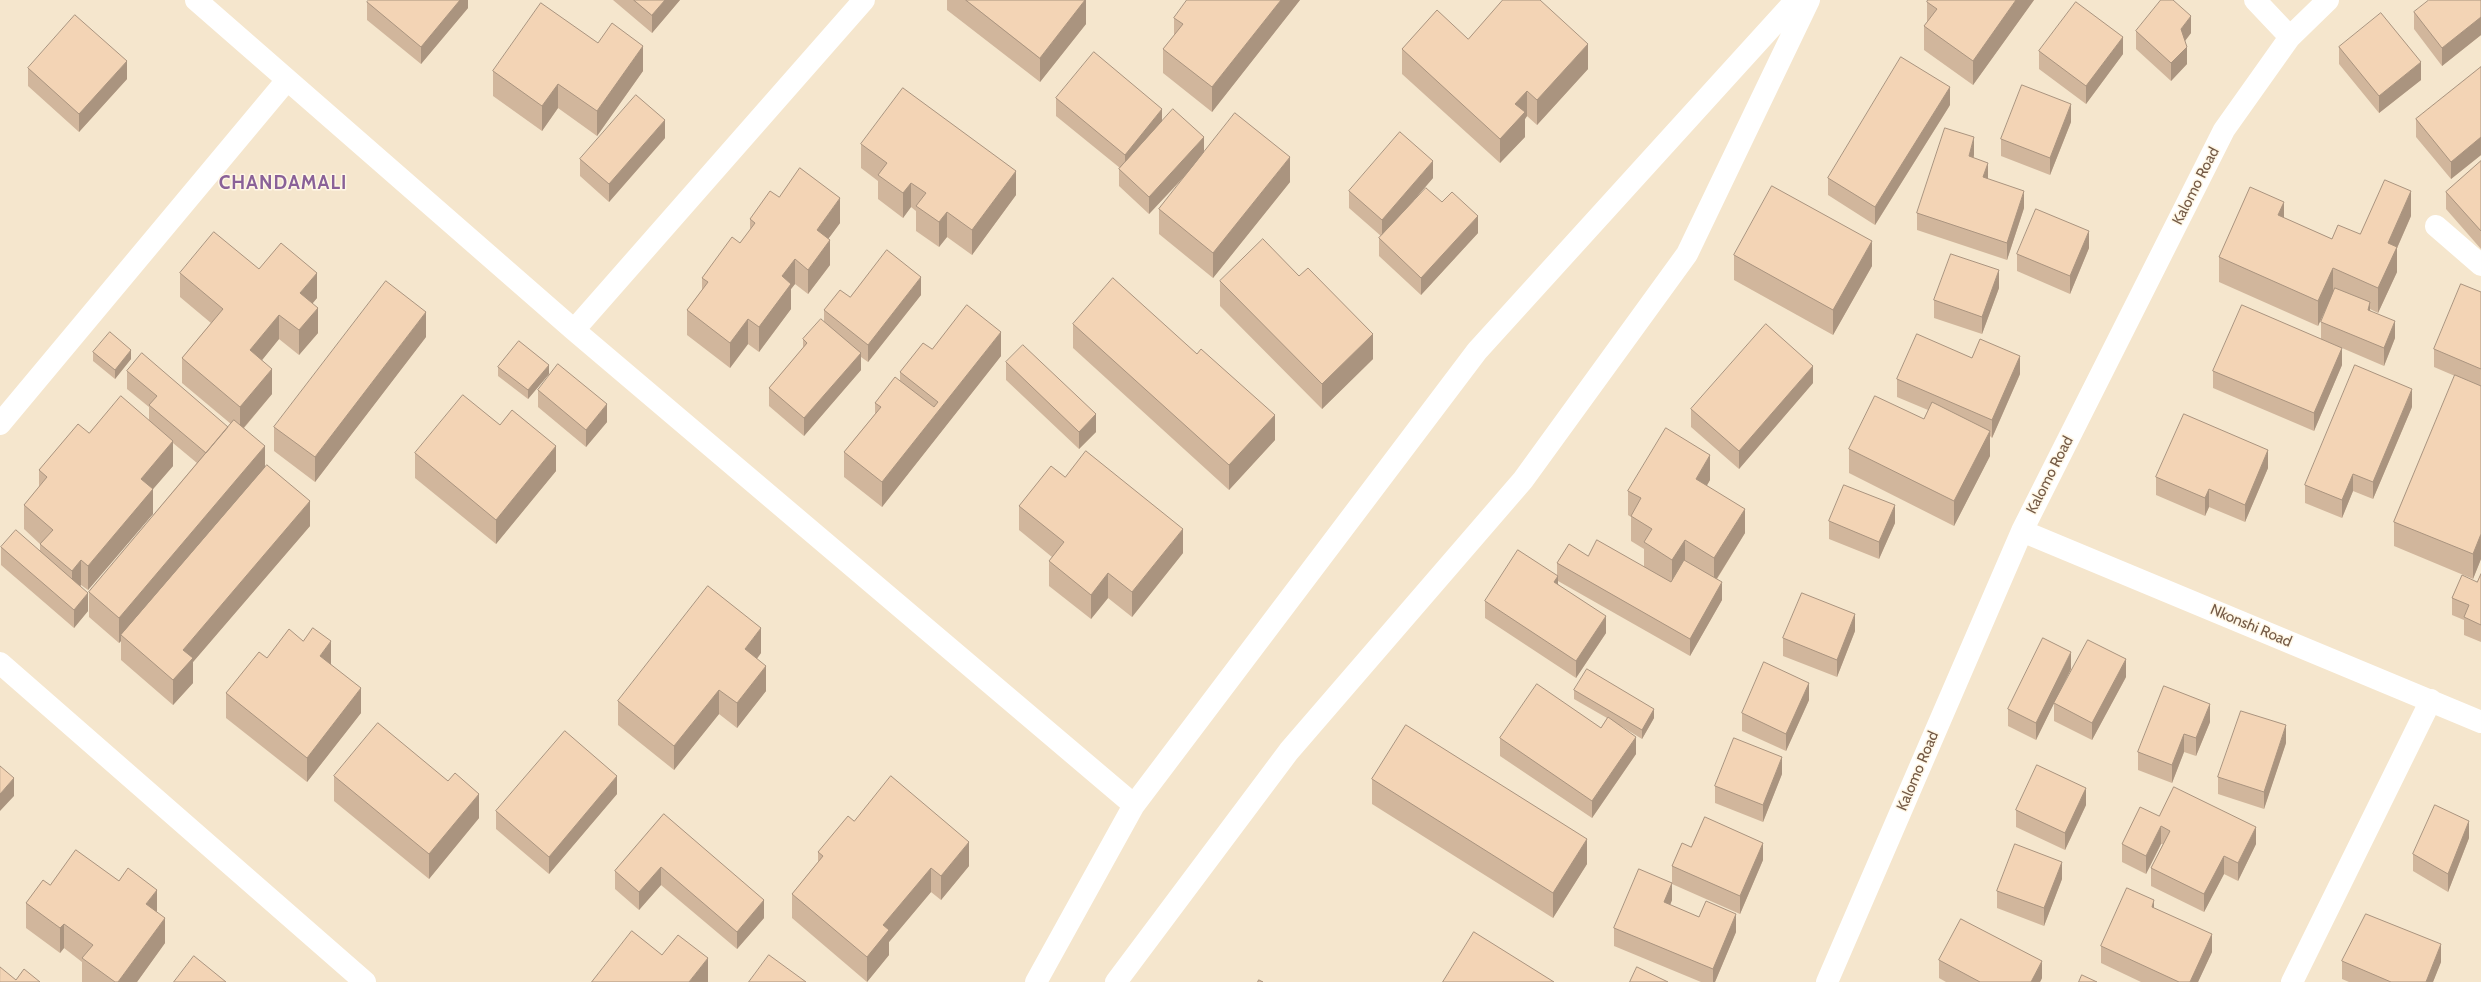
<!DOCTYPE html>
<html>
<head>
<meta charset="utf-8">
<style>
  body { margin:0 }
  canvas { display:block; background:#fdf4df }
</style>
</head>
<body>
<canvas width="2481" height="982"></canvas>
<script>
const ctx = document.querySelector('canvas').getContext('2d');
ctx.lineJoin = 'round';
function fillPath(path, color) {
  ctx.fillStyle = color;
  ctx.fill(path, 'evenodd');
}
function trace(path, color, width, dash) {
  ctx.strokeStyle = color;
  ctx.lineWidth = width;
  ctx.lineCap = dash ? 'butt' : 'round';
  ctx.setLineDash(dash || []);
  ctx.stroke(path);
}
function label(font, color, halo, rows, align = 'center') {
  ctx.font = font + ' Cabin,sans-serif';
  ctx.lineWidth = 3;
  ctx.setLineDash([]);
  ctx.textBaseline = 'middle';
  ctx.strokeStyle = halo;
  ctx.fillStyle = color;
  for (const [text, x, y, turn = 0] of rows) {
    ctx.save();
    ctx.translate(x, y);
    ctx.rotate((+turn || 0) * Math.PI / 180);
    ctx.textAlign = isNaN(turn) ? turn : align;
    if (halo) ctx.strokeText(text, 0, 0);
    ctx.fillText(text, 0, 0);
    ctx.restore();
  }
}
fillPath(new Path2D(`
  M0 0H2481V982H0Z`), '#f5e6cd');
trace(new Path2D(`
  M196 0 574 330 1134 805
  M2255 0 2290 37
  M2436 226 2481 265
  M574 330 864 0
  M0 424 287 80
  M2022 531 2481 722
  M0 663 365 982
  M1036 982 1134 805 1477 351 1796 0
  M1116 982 1289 751 1523 480 1687 254 1809 0
  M1827 982 2022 531 2224 130 2290 37 2328 0
  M2292 982 2431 700`), '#fff', 22);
fillPath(new Path2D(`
  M468 0V8L421 64 367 20V2Z
  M613 0H680L652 33Z
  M947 0H1086V24L1040 82 947 10Z
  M1300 0 1212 112 1163 73V49L1174 36V18Z
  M1928 0H2034L1973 85 1924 50V26L1927 22V2Z
  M2481 0V35L2442 66 2414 29V12Z
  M2136 31 2191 33 2185 41 2187 64 2171 81 2136 49Z
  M1468 39 1588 69 1537 125 1527 116 1525 119V137L1500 163 1402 74V49Z
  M598 43 643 71 597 136 558 108 542 131 493 96V71Z
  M2339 47 2421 80 2379 113 2339 64Z
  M2039 51 2123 54 2086 104 2039 69Z
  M2481 67V155L2451 179 2416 137V119Z
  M28 68 127 79 79 132 28 86Z
  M1056 98 1162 121 1204 152 1290 182 1213 278 1159 234V209L1188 173 1149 214 1119 186V169L1120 168 1056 116Z
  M1950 105 1875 225 1828 195V178Z
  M2071 122 2050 175 2001 156V139Z
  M665 138 609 202 580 176V159Z
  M861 144 1016 195 972 255 947 237 939 247 916 231V211L911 207 903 218 878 199V181L861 168Z
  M1974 155V158L1988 179 2024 208 2007 260 1917 230V213Z
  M2481 161V249L2446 209V192Z
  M1433 178 1413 201 1442 202 1478 233 1421 295 1379 256V238L1381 236 1349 208V191Z
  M779 197 840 223 828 239 830 265 808 294 795 284 791 289V309L759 352 748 344 730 368 687 335V310L702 290V278L740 243 750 231V219Z
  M2411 216 2397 248V272L2378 313 2370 309V310L2395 338 2384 366 2342 348V365L2314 431 2213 388V371L2321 339V322L2332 295 2318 326 2219 282V257L2284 218 2332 239 2360 234Z
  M2089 248 2070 294 2017 271V254Z
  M1734 255 1872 266 1833 335 1734 280Z
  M259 269 317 298 312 304 318 333 299 355 279 339 262 360 272 394 244 428 265 467 310 526 193 662V683L173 705 121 660V641L119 643 89 617V592L197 463 173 443V466L153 489V514L88 590 81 585 80 586 88 611 74 628 1 565V547L40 551V544L24 529V505L39 487V470L89 433 149 420V407L127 389V371L228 427 231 424 182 383V358L211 323 180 297V273Z
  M1220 281 1373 359 1322 409 1220 306Z
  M1999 288 1982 334 1934 318V300Z
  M2481 292V559L2473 579 2394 546V522L2455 376 2434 367V349Z
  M921 295 868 362 861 357V370L804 436 769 406V388L803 348V339L824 321V310L850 297Z
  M1073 324 1275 440 1229 490 1073 348Z
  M426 337 315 482 274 451V427Z
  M932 349 1001 356 882 507 844 477V452L875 414V403L900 381V372Z
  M93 352 131 359 115 379 93 361Z
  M1972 358 2020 374 1992 438 1990 436V456L1954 526 1849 473V449L1924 419 1928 410 1897 397V379Z
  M1006 362 1096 432 1079 449 1006 380Z
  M498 367 549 374 528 399 498 376Z
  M1813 383 1739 469 1691 427V409Z
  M538 390 607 422 586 447 538 407Z
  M2412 407 2373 499 2353 491 2342 518 2305 503V485Z
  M500 425 556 471 496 544 415 478V453Z
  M2268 468 2245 522 2209 507 2205 516 2156 495V477Z
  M1065 477 1183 553 1132 617 1108 598 1091 619 1049 586V561L1052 557 1019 530V506Z
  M1710 480 1707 485 1745 533 1717 579 1722 600 1690 656 1558 581V584L1606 633 1576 678 1485 618V601L1557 576V563L1588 556 1644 567V549L1631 541V517L1628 515V491Z
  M1829 521 1895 523 1879 559 1829 539Z
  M2481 574V642L2464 635V620L2452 615V598L2477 582Z
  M1855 631 1837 677 1783 656V638Z
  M761 653 757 659 766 691 737 728 719 714 674 770 618 725V701Z
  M267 658 331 664 361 713 307 782 226 718V693Z
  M2071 669 2054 703 2126 677 2092 740 2054 721V703L2036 740 2008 726V709Z
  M1574 690 1654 718 1642 739 1621 726 1636 754 1592 818 1500 756V738L1601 728 1607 718 1574 699Z
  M1809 700 1786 751 1742 731V713Z
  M2210 722 2196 756 2184 752 2172 783 2138 770V752Z
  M2286 743 2264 809 2218 794V777Z
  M1782 774 1763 822 1715 803V786Z
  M334 776 479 818 429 879 334 801Z
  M1372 779 1587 864 1553 918 1372 804Z
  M617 794 549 874 496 829V811Z
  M2086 805 2065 850 2016 827V810Z
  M664 814 764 918 737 949 661 885 639 910 615 889V871Z
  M2159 816 2256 844 2238 881 2224 874 2204 912 2151 886V868L2163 844H2161L2146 874 2122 862V844Z
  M854 821 969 866 941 900 931 892 889 942V955L867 982 792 918V894L818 862V852Z
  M2469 838 2448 892 2413 871V854Z
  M1691 847 1763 860 1740 914 1672 884V900L1670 905 1699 917 1736 932 1715 982H1701L1614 946V928L1672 882V866Z
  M2062 879 2044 926 1997 908V891Z
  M50 885 157 912 165 943 137 982H82V962L64 948 60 953 26 928V903Z
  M2154 908 2212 952 2198 982H2141L2101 963V946Z
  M1939 960 2042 978 2040 982H1946L1939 978Z
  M2342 961 2441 962 2433 982H2349L2342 979Z`), '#d1b69c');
fillPath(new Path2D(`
  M460 0H468V8L421 64V47Z
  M665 0H680L652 33V15Z
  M1085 0H1086V24L1040 82V58Z
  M1281 0H1300L1212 112V87Z
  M2016 0H2034L1973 85V61Z
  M2191 16V33L2181 46V29Z
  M2481 17V35L2442 66V48Z
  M2123 37V54L2086 104V86Z
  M1588 44V69L1537 125V100Z
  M643 46V71L597 136V111Z
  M2187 47V64L2171 81V63Z
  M127 61V79L79 132V114Z
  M2421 62V80L2379 113V96Z
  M558 84V108L542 131V106Z
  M1950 87V105L1875 225V207Z
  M1527 91V116L1525 119V137L1500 163V139L1515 104Z
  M2071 104V122L2050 175V158Z
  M1162 109V126L1125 172V155Z
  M665 120V138L609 202V184Z
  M1204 137V155L1149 214V197Z
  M1974 137V155L1969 174V156Z
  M2481 137V155L2451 179V162Z
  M1290 157V182L1213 278V253Z
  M1433 161V178L1382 237V220Z
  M1988 163V180L1983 177Z
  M1016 171V195L972 255V230Z
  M911 183V207L903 218V193Z
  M2024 191V208L2007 260V243Z
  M2411 191V216L2397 248V272L2378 313V288L2388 243Z
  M840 198V223L817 254V230Z
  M2284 202V227L2278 215Z
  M947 212V237L939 247V222Z
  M1478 216V233L1421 295V278Z
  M2089 231V248L2070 294V276Z
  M830 240V265L808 294V270Z
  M1872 241V266L1833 335V310Z
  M795 259V284L791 289V309L759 352V327L782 276Z
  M2333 268V293L2318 326V301Z
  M1999 270V288L1982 334V317Z
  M317 273V298L300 318V293Z
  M921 277V295L868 362V345Z
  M2370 302V320L2368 310Z
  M318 308V333L299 355V330Z
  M426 312V337L315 482V457Z
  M279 315V339L250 375V350Z
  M748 319V344L730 368V343Z
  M2395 321V338L2384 366V348Z
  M1001 332V356L882 507V482Z
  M1373 334V359L1322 409V384Z
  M2342 348V365L2314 431V413Z
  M131 350V359L115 379V370Z
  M861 353V370L804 436V418Z
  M2020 356V374L1992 438V420Z
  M549 365V374L528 399V390Z
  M1813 366V383L1739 469V451Z
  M272 369V394L240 432V407Z
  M2412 389V407L2373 499V482Z
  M607 404V422L586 447V430Z
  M1096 414V432L1079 449V432Z
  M1275 415V440L1229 490V465Z
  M1990 431V456L1954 526V501Z
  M173 441V466L141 503V479Z
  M265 446V470L121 635V641L119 643V618Z
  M556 446V471L496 544V520Z
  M2268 450V468L2245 522V505Z
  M1710 455V480L1696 504V479Z
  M2353 474V491L2342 518V500Z
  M153 489V514L88 590V566Z
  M2209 489V507L2205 516V498Z
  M310 501V526L193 662V683L173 705V680L183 650Z
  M1895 505V523L1879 559V542Z
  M1745 509V533L1714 583V558Z
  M1183 529V553L1132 617V592Z
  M2481 534V559L2473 579V554Z
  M1685 540V565L1672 585V560Z
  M81 560V585L72 596V571Z
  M1108 573V598L1091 619V595Z
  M1558 576V593L1554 582Z
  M1722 582V600L1690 656V639Z
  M88 593V611L74 628V610Z
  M1855 614V631L1837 677V660Z
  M1606 616V633L1576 678V661Z
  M761 628V653L745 674V649Z
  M331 641V666L320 656Z
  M2071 652V669L2036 740V723Z
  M2126 659V677L2092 740V723Z
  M766 666V691L737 728V703Z
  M1809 683V700L1786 751V734Z
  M361 688V713L307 782V758Z
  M719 690V714L674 770V746Z
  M2210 704V722L2196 756V738Z
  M1654 709V718L1642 739V730Z
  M2286 725V743L2264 809V792Z
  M2184 734V752L2172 783V765Z
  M1636 737V754L1592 818V801Z
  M1782 757V774L1763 822V805Z
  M617 776V794L549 874V857Z
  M14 778V796L0 811V794Z
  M2086 788V805L2065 850V833Z
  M479 794V818L429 879V854Z
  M2469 821V838L2448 892V874Z
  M2161 826V844L2146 874V856Z
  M2256 827V844L2238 881V863Z
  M1587 839V864L1553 918V893Z
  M969 842V866L941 900V876Z
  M1763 843V860L1740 914V896Z
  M2224 856V874L2204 912V894Z
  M2062 862V879L2044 926V908Z
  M661 867V885L639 910V892Z
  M931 868V892L889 942V955L867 982V957L883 925Z
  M1672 883V900L1664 920V902Z
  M157 890V915L146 904Z
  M764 900V918L737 949V932Z
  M2154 900V918L2152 907Z
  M1736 914V932L1715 982H1713V969Z
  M165 918V943L137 982H118Z
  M64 924V948L60 953V928Z
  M2212 934V952L2198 982H2190Z
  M2441 944V962L2433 982H2426Z
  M708 958V982H689Z
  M2042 961V978L2040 982H2031Z`), '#aa947f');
const building = new Path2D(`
  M369 0H460L421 47 367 2Z
  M634 0H665L652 15Z
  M966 0H1085L1040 58Z
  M1187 0H1281L1212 87 1163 49 1183 24 1174 18Z
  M1503 0H1540L1588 44 1537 100 1527 91 1515 104 1525 112 1500 139 1402 49 1437 10 1468 39Z
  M1928 0H2016L1973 61 1924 26 1937 9 1927 2Z
  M2161 0H2173L2191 16 2181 29 2187 47 2171 63 2136 31Z
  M2429 0H2481V17L2442 48 2414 12Z
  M2076 2 2123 37 2086 86 2039 51Z
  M541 3 598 43 612 23 643 46 597 111 558 84 542 106 493 71Z
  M2381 13 2421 62 2379 96 2339 47Z
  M75 15 127 61 79 114 28 68Z
  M1094 52 1162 109 1125 155 1056 98Z
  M1901 57 1950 87 1875 207 1828 178Z
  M2481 67V137L2451 162 2416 119Z
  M2022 85 2071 104 2050 158 2001 139Z
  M903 88 1016 171 972 230 947 212 939 222 916 206 926 193 911 183 903 193 878 175 887 163 861 144Z
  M636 95 665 120 609 184 580 159Z
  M1173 109 1204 137 1149 197 1119 169Z
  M1235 113 1290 157 1213 253 1159 209Z
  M1945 128 1974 137 1969 156 1988 163 1983 177 2024 191 2007 243 1917 213Z
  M1400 132 1433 161 1382 220 1349 191Z
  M2481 161V231L2446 192Z
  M800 168 840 198 817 230 830 240 808 270 795 259 782 276 791 284 759 327 748 319 730 343 687 310 708 282 702 278 732 237 740 243 755 223 750 219 770 191 779 197Z
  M2385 180 2411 191 2388 243 2397 247 2378 288 2333 268 2318 301 2219 257 2250 187 2284 202 2278 215 2332 239 2338 225 2360 234Z
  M1772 186 1872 241 1833 310 1734 255Z
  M1426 188 1442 202 1452 192 1478 216 1421 278 1379 238Z
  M2036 209 2089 231 2070 276 2017 254Z
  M214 232 259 269 281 243 317 273 300 293 318 308 299 330 279 315 250 350 272 369 240 407 182 358 223 309 180 273Z
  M1263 239 1299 276 1308 268 1373 334 1322 384 1220 281Z
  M887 250 921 277 868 345 824 310 840 290 850 297Z
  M1951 254 1999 270 1982 317 1934 300Z
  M1113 278 1197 354 1201 349 1275 415 1229 465 1073 324Z
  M386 281 426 312 315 457 274 427Z
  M2461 284 2481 292V369L2434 349Z
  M2335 288 2370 302 2368 310 2395 321 2384 348 2321 322Z
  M967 305 1001 332 882 482 844 452 881 407 875 403 895 377 934 407 938 402 900 372 923 343 932 349Z
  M2242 305 2342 348 2314 413 2213 371Z
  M821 319 861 353 804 418 769 388 807 343 803 339Z
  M1766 324 1813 366 1739 451 1691 409Z
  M110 332 131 350 115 370 93 352Z
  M1917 334 1972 358 1980 339 2020 356 1992 420 1897 379Z
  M519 341 549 365 528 390 498 367Z
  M1023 345 1096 414 1079 432 1006 362Z
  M142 353 228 427 206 453 149 405 157 396 127 371Z
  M558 364 607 404 586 430 538 390Z
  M2355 365 2412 389 2373 482 2353 474 2342 500 2305 485Z
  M2455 375 2481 386V534L2473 554 2394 522Z
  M463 395 500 425 512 410 556 446 496 520 415 453Z
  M121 396 173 441 141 479 153 489 88 566 81 560 72 571 40 544 53 530 24 505 47 477 39 470 78 424 89 433Z
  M1875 396 1924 419 1932 402 1990 431 1954 501 1849 449Z
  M2184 414 2268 450 2245 505 2209 489 2205 498 2156 477Z
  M234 420 265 446 119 618 89 592Z
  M1666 428 1710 455 1696 479 1745 509 1714 558 1685 540 1672 560 1644 542 1652 529 1631 516 1641 498 1628 491Z
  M1086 451 1183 529 1132 592 1108 573 1091 595 1049 561 1064 542 1019 506 1051 466 1065 477Z
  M267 465 310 501 183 650 193 658 173 680 121 635Z
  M1844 485 1895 505 1879 542 1829 521Z
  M16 530 88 593 74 610 1 547Z
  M1597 540 1671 582 1684 560 1722 582 1690 639 1557 563 1569 544 1588 556Z
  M1518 550 1558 576 1554 582 1606 616 1576 661 1485 601Z
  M2481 574V625L2464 617 2469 605 2452 598 2462 575 2477 582Z
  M708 586 761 628 745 649 766 666 737 703 719 690 674 746 618 701Z
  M1802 593 1855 614 1837 660 1783 638Z
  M313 628 331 641 320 656 361 688 307 758 226 693 259 652 267 658 289 629 303 641Z
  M2043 638 2071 652 2036 723 2008 709Z
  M2088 640 2126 659 2092 723 2054 703Z
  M1764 662 1809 683 1786 734 1742 713Z
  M1587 669 1654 709 1642 730 1574 690Z
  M1537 684 1601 728 1608 717 1636 737 1592 801 1500 738Z
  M2164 686 2210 704 2196 738 2184 734 2172 765 2138 752Z
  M2241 711 2286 725 2264 792 2218 777Z
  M378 723 448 781 455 773 479 794 429 854 334 776Z
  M1406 725 1587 839 1553 893 1372 779Z
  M565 731 617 776 549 857 496 811Z
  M1734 738 1782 757 1763 805 1715 786Z
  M2037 765 2086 788 2065 833 2016 810Z
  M0 766 14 778 0 794Z
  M891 776 969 842 941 876 931 868 883 925 889 930 867 957 792 894 823 856 818 852 848 816 854 821Z
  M2174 787 2256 827 2238 863 2224 856 2204 894 2151 868 2170 831 2161 826 2146 856 2122 844 2140 807 2159 816Z
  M2435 805 2469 821 2448 874 2413 854Z
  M664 814 764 900 737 932 661 867 639 892 615 871Z
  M1705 817 1763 843 1740 896 1672 866 1682 843 1691 847Z
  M2015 844 2062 862 2044 908 1997 891Z
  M76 850 119 881 128 868 157 890 146 904 165 918 118 982H115L82 958 93 945 64 924 60 928 26 903 43 880 50 885Z
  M1639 869 1672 883 1664 902 1699 917 1706 901 1736 914 1713 969 1614 928Z
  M2127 888 2154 900 2152 907 2212 934 2190 982H2179L2101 946Z
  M2366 914 2441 944 2426 982H2391L2342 961Z
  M1961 919 2042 961 2031 982H1980L1939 960Z
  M632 931 662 955 678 935 708 958 689 982H592Z
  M1474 932 1554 982H1443Z
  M769 955 806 982H749Z
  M194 956 226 982H174Z
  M0 967 16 980 24 969 40 982H0Z
  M1637 967 1668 982H1630Z
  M2082 975 2097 982H2079Z
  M1259 980 1263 982H1258Z`);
fillPath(building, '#f3d4b5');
trace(building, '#aa947f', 1);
label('15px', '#745a46', '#fff7e6', [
  ["Kalomo Road",2196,186,-63],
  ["Kalomo Road",2050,475,-63],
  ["Nkonshi Road",2251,626,23],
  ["Kalomo Road",1918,771,-67]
]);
ctx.letterSpacing = '1px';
label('bold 19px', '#8a6198', '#fff7e6', [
  ["CHANDAMALI",283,183]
]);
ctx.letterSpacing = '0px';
</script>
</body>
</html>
